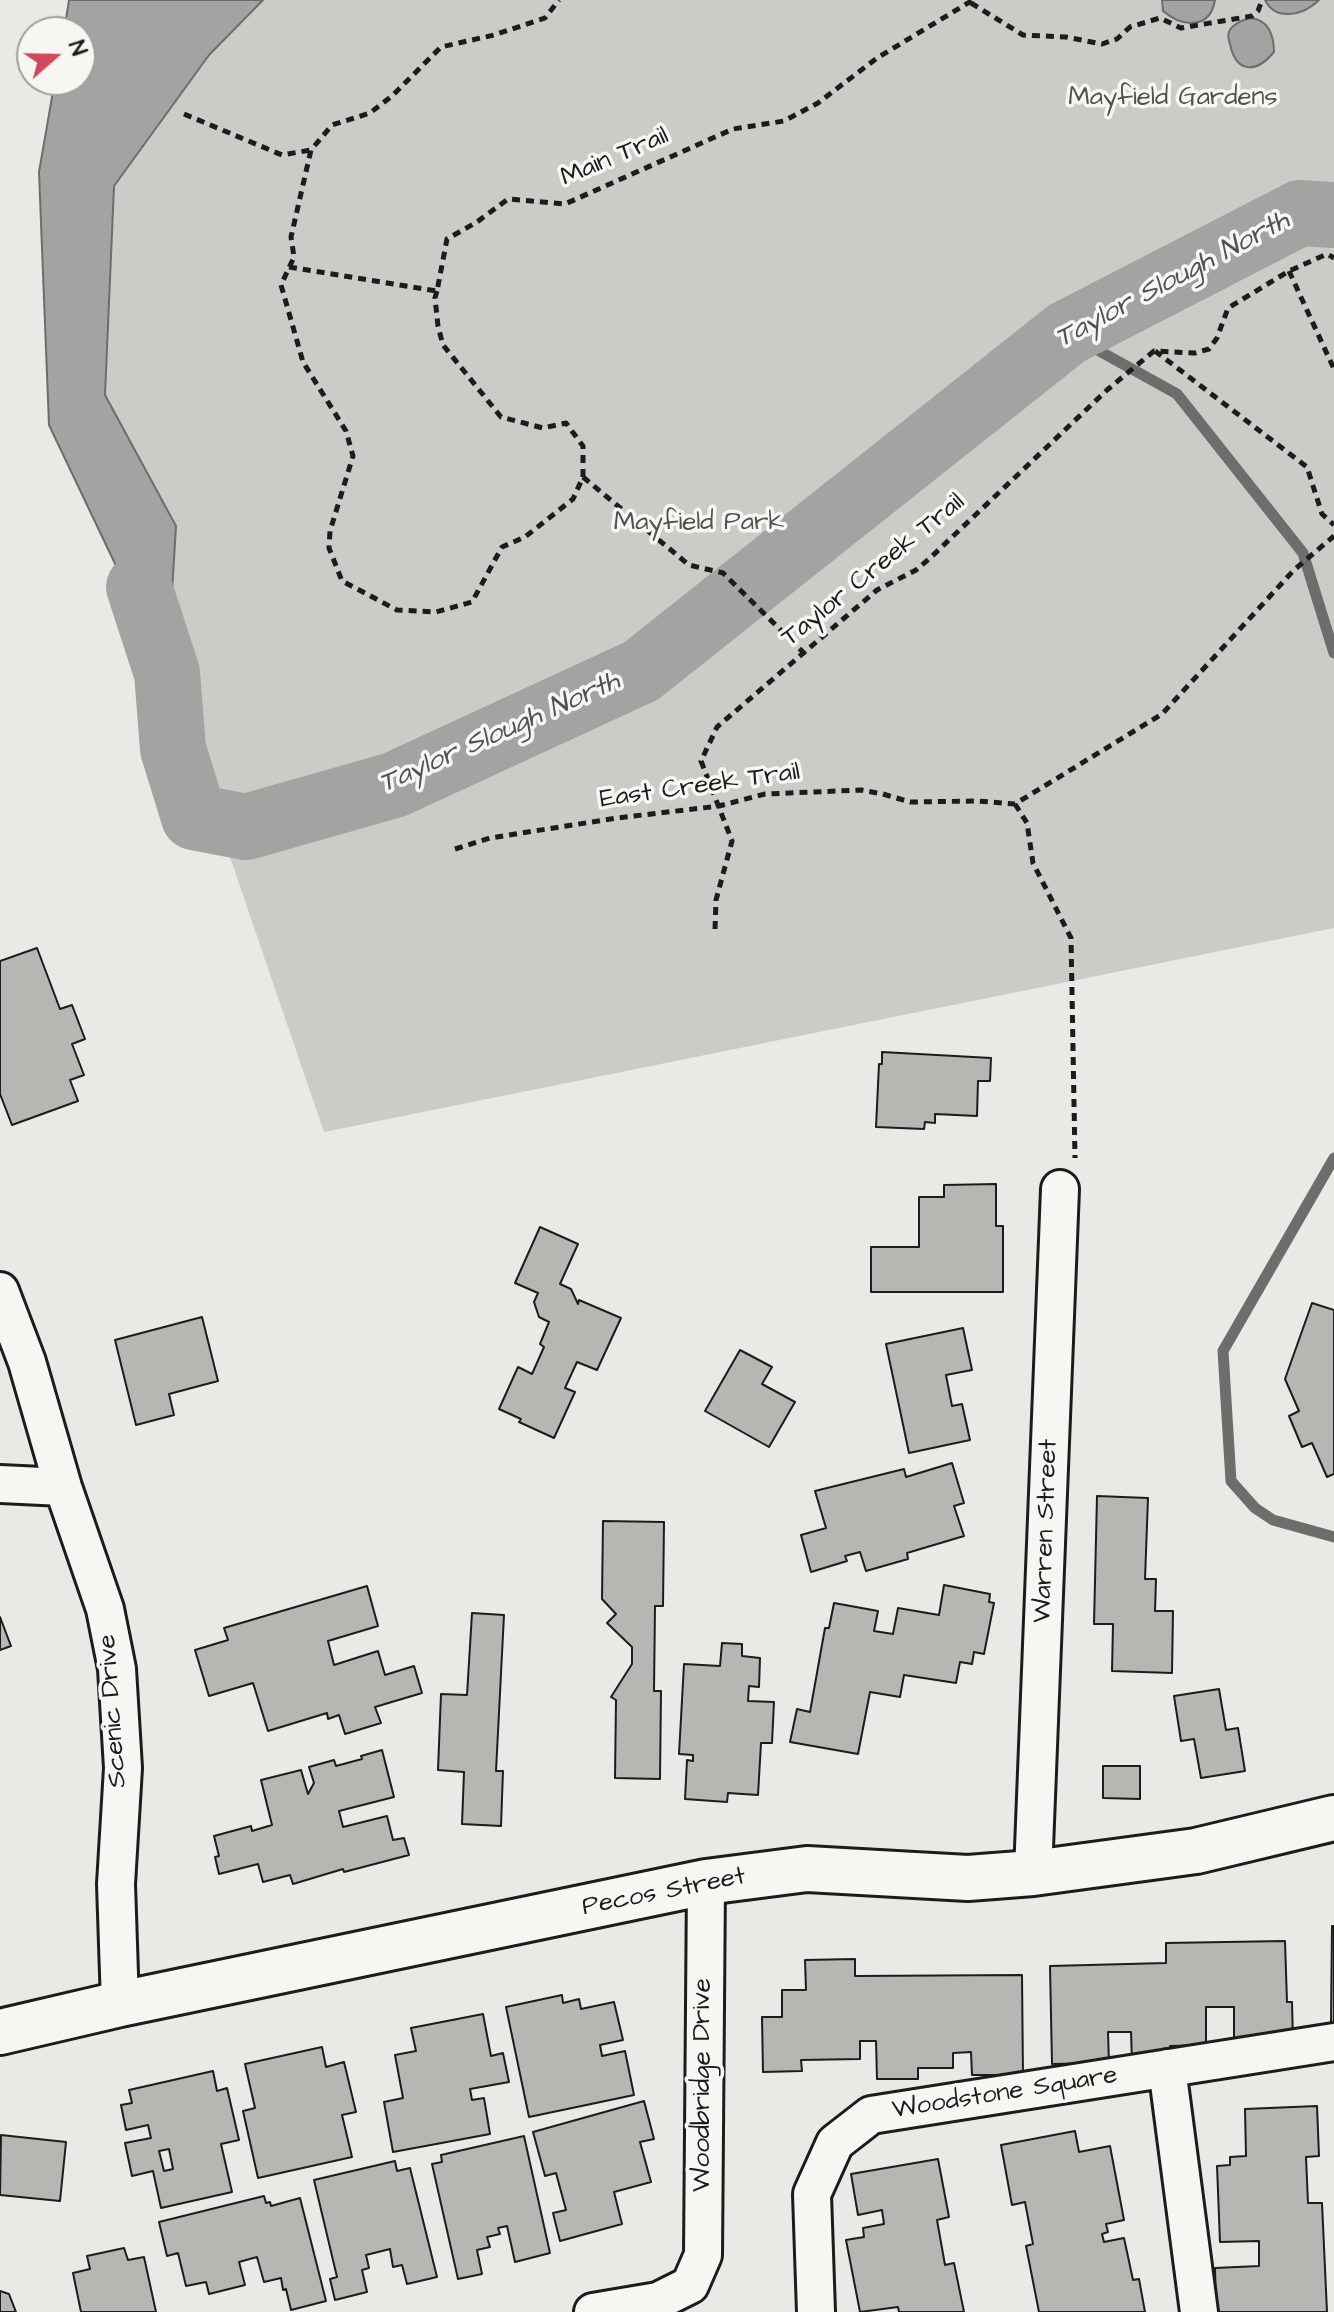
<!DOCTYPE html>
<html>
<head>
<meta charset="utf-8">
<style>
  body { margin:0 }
  #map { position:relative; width:1334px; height:2312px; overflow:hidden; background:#e9e9e5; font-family:"Architects Daughter",sans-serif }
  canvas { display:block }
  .north { position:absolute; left:16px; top:16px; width:80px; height:80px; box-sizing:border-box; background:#f6f6f2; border:2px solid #9f9f9c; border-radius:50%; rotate:70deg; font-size:22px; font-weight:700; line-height:32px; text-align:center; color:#1c1c1c }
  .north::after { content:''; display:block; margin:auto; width:28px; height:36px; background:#d1495b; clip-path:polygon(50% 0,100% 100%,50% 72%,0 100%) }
</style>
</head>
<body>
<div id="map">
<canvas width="1334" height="2312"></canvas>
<div class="north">N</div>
</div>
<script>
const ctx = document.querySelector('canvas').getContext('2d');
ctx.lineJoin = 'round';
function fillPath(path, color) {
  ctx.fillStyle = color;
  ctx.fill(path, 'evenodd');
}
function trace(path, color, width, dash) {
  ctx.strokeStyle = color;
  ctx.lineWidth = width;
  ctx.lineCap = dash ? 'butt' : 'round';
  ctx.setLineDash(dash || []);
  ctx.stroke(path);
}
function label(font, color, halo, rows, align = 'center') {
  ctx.font = font + ' "Architects Daughter",sans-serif';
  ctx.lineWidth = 7;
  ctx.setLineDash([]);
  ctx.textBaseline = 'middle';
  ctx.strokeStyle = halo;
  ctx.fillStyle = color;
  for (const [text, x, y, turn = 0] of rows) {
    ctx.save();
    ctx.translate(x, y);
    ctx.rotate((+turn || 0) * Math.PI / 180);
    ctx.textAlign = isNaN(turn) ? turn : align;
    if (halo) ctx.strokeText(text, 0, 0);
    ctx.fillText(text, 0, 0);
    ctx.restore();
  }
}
fillPath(new Path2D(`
  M263 0H1334V928L324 1132 167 673 176 526 105 395 114 186 209 55Z`), '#cbcbc7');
const water = new Path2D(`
  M69 0H263L209 55 114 186 105 395 176 526 167 673 49 425 39 172 55 80H80V32H64Z
  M1162 0H1215C1210 30 1182 27 1163 11Z
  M1265 0H1319C1304 15 1276 22 1265 0Z
  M1250 18C1268 19 1274 35 1274 52 1256 74 1236 73 1230 44 1229 40 1227 36 1229 32 1232 24 1243 20 1250 18Z`);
fillPath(water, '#a3a3a1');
trace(water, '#6d6d6c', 2);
trace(new Path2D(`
  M1067 333 1177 394 1303 553 1334 653
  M1334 1158 1223 1351 1231 1481 1255 1508 1273 1520 1334 1537`), '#6d6d6c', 11);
trace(new Path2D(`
  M139 587 167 673 173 749 194 817 246 827 394 785 641 671 1067 333 1300 213 1334 215`), '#a3a3a1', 66);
const building = new Path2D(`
  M37 948 60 1009 72 1005 85 1039 72 1044 84 1075 70 1080 78 1101 12 1125 0 1094V961Z
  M882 1052 991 1058 990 1081H978L977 1116 935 1114V1123L925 1122 924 1129 876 1127 879 1064H882Z
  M996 1184V1226H1003V1292H871V1247H919V1197H944V1185Z
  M540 1227 578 1244 560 1284 571 1289 578 1304 579 1300 621 1318 597 1370 577 1362 565 1388 575 1392 554 1438 519 1422 521 1419 499 1409 518 1367 532 1374 544 1347 540 1344 549 1322 539 1317 534 1302 538 1293 515 1283Z
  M1312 1303 1334 1310V1474L1327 1477 1312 1443 1302 1447 1289 1416 1299 1411 1285 1379Z
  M202 1317 218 1381 169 1394 174 1415 136 1425 115 1340Z
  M963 1328 972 1370 946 1375 952 1406 962 1404 970 1440 909 1453 886 1344Z
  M740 1350 772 1367 762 1384 795 1402 769 1447 705 1411Z
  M952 1463 964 1503 954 1506 964 1536 907 1553 908 1559 866 1571 860 1552 845 1556 847 1561 811 1572 801 1535 826 1528 815 1491 904 1469 906 1477Z
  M1097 1496 1148 1498 1145 1579H1156L1155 1611H1173L1172 1673 1112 1671 1113 1624H1094Z
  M603 1521 664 1522 663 1606H655L654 1691H661L660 1779 615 1778 616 1700 611 1697 632 1664V1647L607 1623 616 1614 602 1599Z
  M944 1585 990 1594 989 1602 994 1603 984 1654 974 1652 972 1664 960 1662 956 1683 904 1675 900 1697 870 1692 858 1754 790 1742 797 1709 810 1712 825 1628H829L834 1603 878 1611 874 1631 893 1634 898 1608 939 1615Z
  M367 1586 378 1626 328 1641 334 1665 378 1651 385 1675 414 1666 422 1693 375 1707 381 1723 345 1734 339 1715 328 1719 327 1713 268 1731 253 1683 209 1696 195 1650 228 1640 224 1628Z
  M472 1613 504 1615 496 1771H503L501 1826 462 1824 464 1772 438 1770 441 1694 467 1695Z
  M0 1617 11 1646 0 1650Z
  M722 1643 742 1644V1656L760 1658 759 1687 749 1686 748 1701 774 1702 772 1743H761L758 1795 728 1793 727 1802 685 1799 687 1760 693 1761V1755L679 1754 684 1664 720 1666Z
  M1219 1689 1226 1730 1238 1728 1245 1771 1201 1778 1194 1739 1181 1741 1174 1696Z
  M382 1750 394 1797 339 1811 343 1827 387 1816 393 1840 404 1838 409 1855 344 1872 343 1869 293 1884 290 1875 263 1882 258 1864 219 1874 215 1857 219 1856 214 1836 251 1826 252 1831 272 1825 261 1780 301 1770 308 1794 314 1783 309 1767 334 1760 336 1766 362 1759 361 1756Z
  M1103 1766H1140V1799L1103 1798Z
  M1332 1926H1334V2025H1331Z
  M1285 1941 1287 2002H1292L1293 2040 1234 2041V2007H1206V2045L1170 2046 1171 2061 1132 2062 1131 2032H1108L1109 2063 1052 2064 1050 1966 1166 1963V1943Z
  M855 1959V1976L1022 1975 1023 2075H972L971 2052 953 2053V2068H918V2079H877L876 2041H860V2059L801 2060 802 2071 763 2072 762 2017H782V1990H806L805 1960Z
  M562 1995 563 2003 579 1999 581 2009 614 2002 623 2040 600 2045 602 2056 625 2051 634 2095 529 2117 506 2007Z
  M483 2014 491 2056 503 2053 509 2082 470 2089 472 2100 484 2098 490 2134 393 2152 384 2102 403 2098 395 2055 416 2051 411 2028Z
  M322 2047 326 2067 344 2062 356 2112 342 2115 352 2157 258 2178 243 2111 255 2108 245 2064Z
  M213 2071 217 2091 227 2088 239 2140 221 2144 232 2192 161 2208 153 2171 132 2176 125 2143 151 2138 148 2125 126 2130 121 2105 132 2103 129 2090ZM169 2149 173 2169 164 2171 159 2151Z
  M644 2101 654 2139 640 2142 651 2182 614 2192 622 2224 560 2241 553 2213 566 2210 556 2173 545 2176 533 2132Z
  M1317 2106 1319 2156 1306 2157 1308 2203H1322L1327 2312H1216L1215 2268 1259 2266V2241L1220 2242 1217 2166 1230 2165V2157L1246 2156 1245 2109Z
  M1075 2131 1079 2152 1110 2146 1124 2220 1106 2224 1108 2232 1102 2234 1104 2242 1124 2238 1133 2280 1139 2279 1145 2312H1039L1026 2246 1033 2244 1025 2202 1012 2205 1001 2145Z
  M1 2135 66 2142 60 2201 0 2195Z
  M524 2136 550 2253 515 2262 507 2226 498 2228 500 2234 487 2237 490 2247 477 2250 482 2274 458 2279 432 2164 442 2162 441 2155Z
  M938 2159 949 2217 937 2220 945 2265 954 2263 964 2312H899L898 2307 860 2312 846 2240 864 2237 863 2228 884 2224 882 2210 858 2215 851 2174Z
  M395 2161 397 2171 410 2168 437 2277 407 2284 402 2265 393 2267 390 2249 366 2255 369 2268 362 2270 367 2292 335 2300 330 2279 337 2277 314 2180Z
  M264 2196 266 2203 270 2202 271 2206 300 2198 326 2301 291 2310 286 2289 283 2290 281 2278 264 2282 257 2257 239 2262 245 2285 209 2294 206 2282 186 2286 178 2253 167 2256 159 2222Z
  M124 2248 128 2260 144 2257 156 2312H81L73 2273 90 2269 87 2256Z
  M0 2291 9 2294 16 2312H0Z`);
fillPath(building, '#b6b6b3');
trace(building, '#1c1c1c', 2);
const street = new Path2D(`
  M0 1291 27 1362 63 1487 105 1609 117 1669 123 1768 116 1884 120 2004
  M0 1484 63 1487
  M1033 1873 1060 1189
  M1167 2068 1199 2312
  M593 2312 658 2301 690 2285 703 2255 706 1882
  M816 2312 812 2194 835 2143 871 2115 1334 2042`);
const secondary = new Path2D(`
  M0 2032 120 2004 706 1882 807 1869 968 1878 1033 1873 1196 1851 1334 1818`);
trace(street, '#1c1c1c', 42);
trace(secondary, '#1c1c1c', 50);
trace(new Path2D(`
  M971 3 1023 35 1066 37 1102 44 1117 39 1130 27 1160 18 1181 28 1252 16 1258 11 1262 0
  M184 114 282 155 311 150
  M289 267 437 291 447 239 477 222 508 199 565 204 733 129 784 121 818 103 877 58 973 0
  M1289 271 1334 369
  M437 291 435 298 438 326 443 345 501 417 543 428 566 423 583 446V477L573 499 525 537 502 547 472 602 436 612 397 610 342 581 329 548 330 531 353 456 346 431 303 362 281 285 294 257 291 237 311 150 332 125 370 113 392 96 441 47 494 35 545 18 559 0
  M1155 351 1307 467 1322 514 1334 525
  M583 477 689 565 723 573 805 654
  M1015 804 1027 823 1033 863 1071 938 1075 1158
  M455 849 490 838 617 818 719 806 765 794 861 790 883 794 910 802 977 801 1015 804 1162 714 1294 570 1334 536
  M715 929 716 900 732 841 701 761 717 727 877 590 916 570 929 559 1107 390 1154 351 1195 353 1209 349 1217 338 1228 308 1289 271 1327 254 1334 258`), '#1c1c1c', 5, [8, 6]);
trace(street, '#f6f6f2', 36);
trace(secondary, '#f6f6f2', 44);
label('26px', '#51514f', '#f6f6f2', [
  ["Mayfield Gardens",1173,99],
  ["Mayfield Park",699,524]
]);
label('26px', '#1c1c1c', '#f6f6f2', [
  ["Main Trail",615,158,-23],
  ["Taylor Creek Trail",874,571,-39],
  ["East Creek Trail",700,787,-8],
  ["Warren Street",1047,1531,-88],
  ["Scenic Drive",114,1711,-94],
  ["Pecos Street",664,1893,-11],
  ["Woodbridge Drive",704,2085,-90],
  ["Woodstone Square",1005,2094,-9]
]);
label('italic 28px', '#525251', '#f6f6f2', [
  ["Taylor Slough North",1173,281,-28],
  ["Taylor Slough North",500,734,-24]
]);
</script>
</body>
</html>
